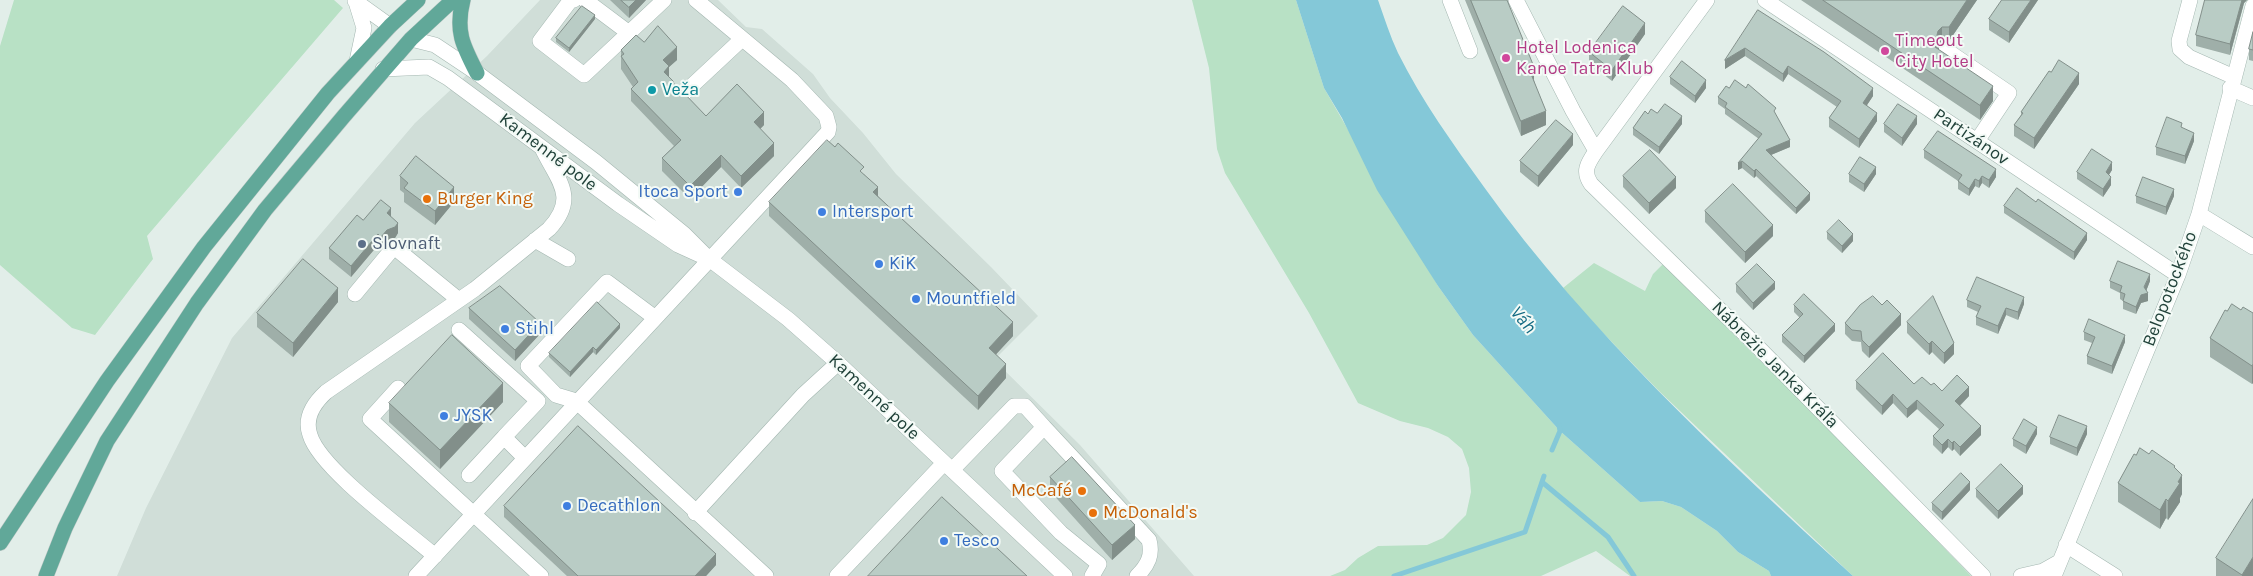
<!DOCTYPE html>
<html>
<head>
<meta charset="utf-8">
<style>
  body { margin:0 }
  canvas { display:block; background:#e2eee9 }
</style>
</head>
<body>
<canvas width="2253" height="576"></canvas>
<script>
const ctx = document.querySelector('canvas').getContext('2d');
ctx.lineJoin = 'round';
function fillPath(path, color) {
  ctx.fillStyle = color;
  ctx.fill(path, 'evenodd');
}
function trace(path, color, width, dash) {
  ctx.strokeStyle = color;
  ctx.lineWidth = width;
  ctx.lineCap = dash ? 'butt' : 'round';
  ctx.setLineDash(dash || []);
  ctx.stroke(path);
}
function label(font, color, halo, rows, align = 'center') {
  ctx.font = font + ' Karla,sans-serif';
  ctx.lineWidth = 4;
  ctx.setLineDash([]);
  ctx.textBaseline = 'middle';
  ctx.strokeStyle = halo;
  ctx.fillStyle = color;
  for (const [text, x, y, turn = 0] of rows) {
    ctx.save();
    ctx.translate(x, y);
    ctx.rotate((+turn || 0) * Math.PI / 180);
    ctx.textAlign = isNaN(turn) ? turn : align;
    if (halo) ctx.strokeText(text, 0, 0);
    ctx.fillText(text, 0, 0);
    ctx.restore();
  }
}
fillPath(new Path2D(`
  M540 0H718L746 27 762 29 813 74 830 98 863 133 896 174 991 267 1038 316 994 360 1080 445 1194 576H117L146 508 232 338 415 123 487 56Z`), '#d0ded8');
fillPath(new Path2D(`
  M14 0H334L343 8 147 236 153 259 95 335 72 328 0 265V46Z
  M1192 0H1296L1324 88 1438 286 1473 335 1560 431 1640 502 1662 501 1681 507 1717 531 1738 552 1769 571 1771 576H1630L1596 551 1541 576H1330L1345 570 1358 558 1378 546 1427 545 1443 538 1466 515 1471 492 1469 468 1462 449 1448 437 1428 428 1400 421 1358 403 1309 313 1225 173 1217 149 1209 68Z
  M1594 263 1645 291 1653 274 1663 264 1850 450 1971 576H1853L1659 391 1580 309 1563 288Z`), '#b8e1c5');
fillPath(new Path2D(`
  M1296 0H1378C1384 17 1390 36 1398 53 1422 101 1453 144 1484 187 1588 332 1721 455 1853 576H1771L1769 571 1738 552 1717 531 1681 507 1662 501 1640 502 1560 431 1473 335 1438 286 1377 190 1342 118 1324 88Z`), '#84c8d8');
trace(new Path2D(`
  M1552 450 1560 431 1559 425
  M1542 482 1608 537 1634 576
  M1394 576 1525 532 1544 476`), '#84c8d8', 5);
const minor = new Path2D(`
  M574 0 570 1 540 41 584 75 664 0
  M585 0 629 33
  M1450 0 1470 51
  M1516 0 1573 111 1596 151
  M1707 0 1596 151C1588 163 1582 171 1591 184L1754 343 1983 576
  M1765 0 2178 275
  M2190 0 2179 41 2180 49 2189 57 2234 77
  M355 1 390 26
  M356 2 364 28 357 61
  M411 39 435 45 477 73 596 162 684 234 708 258 788 319 838 363 1065 576
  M1946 50 2009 93 1977 141
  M383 69 429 67 448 78 618 204 678 245 700 255
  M2230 88 2253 98
  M682 95 742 39
  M2199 214 2253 247
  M535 240 568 259
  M355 294 394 247 459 300
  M654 317 607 282 528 366 556 395 576 401 766 576
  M459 330 538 401 504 437
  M398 388 370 419 541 576
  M1044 427 1149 540C1153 555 1148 565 1137 576
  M952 470 1014 406H1025L1044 427 1002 471 1061 533 1099 564 1092 576
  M469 475 504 437 525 458
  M695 513 803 395 838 363
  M2066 545 2115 576
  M435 556C405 530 320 469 310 435 304 418 314 403 326 392L475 289 549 229C579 197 557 180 542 148
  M416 576 828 132 829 127 826 116 792 80 696 0
  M837 576 944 463
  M2021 576 2043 571 2059 562
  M2054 576 2178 275 2199 214 2253 6`);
const major = new Path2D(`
  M463 0C455 31 463 46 477 73
  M0 543 107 381 204 247 328 93 390 26 418 0
  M46 576 65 528 107 441 197 303 265 210 344 116 411 39 453 0`);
trace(minor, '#a4b7b1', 16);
trace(major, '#c1cac8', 16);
trace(minor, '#fff', 15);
trace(major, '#61a899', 15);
fillPath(new Path2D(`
  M610 0H646L629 18Z
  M1465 0H1507L1534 80 1546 125 1521 136Z
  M1801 0H1977L1949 41H1942L1939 44V50L1993 101 1980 120Z
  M2002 0H2038L2009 43 1989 30V19Z
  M2205 0H2247L2244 3 2230 55 2196 46V35Z
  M1758 10 1873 96 1867 105 1877 121 1859 148 1829 127V118L1837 107 1788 74 1783 82 1745 56 1725 69Z
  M595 19 569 52 556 42V38Z
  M2253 32V61L2249 60V49Z
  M1645 34 1612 81 1589 63V52Z
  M644 42 677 60 669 67V78L676 89 706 116 764 125 760 129 774 156 741 188 721 167 690 199 662 171V158L674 146 631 101V89L633 87 621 69V50Z
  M2051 72 2079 84 2034 149 2014 136V125L2021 115V112Z
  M1670 77 1706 88 1695 103 1670 84Z
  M1718 97 1776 115 1790 147 1771 155 1810 200 1796 214 1756 176 1754 178 1742 168 1738 170V163L1759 139 1725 114V109L1718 104Z
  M1657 113 1682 124 1659 154 1633 135V128L1648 114Z
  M1884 124H1917L1902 146 1884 132Z
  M2194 141 2185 164 2156 155V147Z
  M1573 145 1538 187 1520 172V161Z
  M1924 150 1996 177 1989 188 1982 183 1979 188 1975 186 1969 196 1958 189V181L1924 158Z
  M2112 170 2109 175 2111 185 2103 197 2077 179V172Z
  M864 174 878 196 1013 336 996 354 1006 378 978 410 769 216V202Z
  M1849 174H1876L1864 192 1849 182Z
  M400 176 454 202 435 225 404 202V193L400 190Z
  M1623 176 1676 188 1649 214 1623 187Z
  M2136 196H2174L2166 215 2136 203Z
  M2036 202 2087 240 2074 260 2004 213V206Z
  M1705 211 1773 236 1745 263 1705 222Z
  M391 217 398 233 395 238 387 241 381 248 378 245 351 277 329 259V248L363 220Z
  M1827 232 1853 241 1842 253 1827 239Z
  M2110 281H2150L2146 291 2148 301 2141 303 2136 314 2123 309V301L2120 299V293L2110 288Z
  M1736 284 1775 289 1753 310 1736 292Z
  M1967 300 2024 304 2018 320 2006 315 1998 334 1976 325V317L1978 312 1967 307Z
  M338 302 293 357 257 327V313Z
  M1794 305 1835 331 1804 363 1782 342V335L1800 318 1794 312Z
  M469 308 540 334 515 361 469 319Z
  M2241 310 2253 313V383L2252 384 2210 357V338L2227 311Z
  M1907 322 1954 354 1944 364 1932 352 1929 355 1907 333Z
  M1845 323 1901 325 1869 358 1862 351 1861 342 1852 341 1845 334Z
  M620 328 596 355 593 352 570 377 549 357V353Z
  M2084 332 2125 342 2112 374 2087 364V356L2092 343 2084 340Z
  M1856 381 1931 385 1942 391 1969 396 1960 406 1981 435 1960 456 1954 449 1952 451 1948 447 1942 454 1933 445V436L1939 429 1917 409 1907 418 1893 403 1882 415 1856 389Z
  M503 402 440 469 389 422V403Z
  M2037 434 2026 454 2013 446V439Z
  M2087 434 2077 456 2050 444V437Z
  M2149 454 2175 468 2182 494 2180 498V502L2168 520 2166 518 2160 529 2118 502V483L2136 455Z
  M1050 477 1135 539 1112 560 1050 491Z
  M1976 489 2023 494 1998 519 1976 497Z
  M1970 490 1942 520 1932 510V503Z
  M504 506 716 565 706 576H567L504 517Z
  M2216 558 2253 576H2216Z`), '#9fafa9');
fillPath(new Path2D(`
  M636 0H646L629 18V7Z
  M1967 0H1977L1949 41V27Z
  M2031 0H2038L2009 43V32Z
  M2242 0H2247L2244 3 2230 55V44Z
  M595 15V19L569 52V48Z
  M1645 23V34L1612 81V70Z
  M1942 27V41L1939 44V56L1935 47 1937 35 1938 31Z
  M677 47V60L669 67V79L664 85 663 60Z
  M1745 48V56L1725 69V60Z
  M1788 66V74L1783 82V74Z
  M1534 67V81L1529 69Z
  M2079 73V84L2034 149V138Z
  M1706 80V88L1695 103V96Z
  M1993 86V101L1980 120V105Z
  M1873 88V96L1863 111V103Z
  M1546 111V125L1521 136V121Z
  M764 112V125L754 135V122Z
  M1877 113V121L1859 148V139Z
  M1682 116V124L1659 154V147Z
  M1917 116V124L1902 146V138Z
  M2194 133V141L2185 164V156Z
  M1573 134V145L1538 187V176Z
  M1790 140V147L1766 157V150Z
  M774 143V156L741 188V176Z
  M721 155V167L690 199V186Z
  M1742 161V168L1738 170V163Z
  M2112 162V170L2106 179V172Z
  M1876 167V174L1864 192V184Z
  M1756 169V176L1754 178V171Z
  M1996 169V177L1989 188V180Z
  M1982 176V183L1979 188V181Z
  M1676 177V188L1649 214V203Z
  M2111 177V185L2103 197V189Z
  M1975 179V186L1969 196V189Z
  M454 187V202L435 225V211Z
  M878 187V201L873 192Z
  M2174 189V196L2166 215V207Z
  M1810 193V200L1796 214V208Z
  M391 208V218L387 213Z
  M398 223V233L395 238 387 241 381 248V237L387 230Z
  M1773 225V236L1745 263V252Z
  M2087 233V240L2074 260V252Z
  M378 234V245L351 277V266Z
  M1853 234V241L1842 253V246Z
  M2150 274V281L2145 294 2148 293V301L2141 303 2136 314V307Z
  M1775 282V289L1753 310V303Z
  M338 288V302L293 357V343Z
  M2024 297V304L2018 320V312Z
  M2006 308V315L1998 334V326Z
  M1901 314V325L1869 358V347Z
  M1013 322V336L989 362V348Z
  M540 323V334L515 361V350Z
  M620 324V328L596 355V350Z
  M1835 324V331L1804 363V356Z
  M2125 335V342L2112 374V366Z
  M1932 341V352L1929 355V344Z
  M1954 343V354L1944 364V353Z
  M593 347V352L570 377V372Z
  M1006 364V378L978 410V396Z
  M2253 364V383L2252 384V366Z
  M503 383V402L440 469V450Z
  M1969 387V396L1955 410V401Z
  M1893 394V403L1882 415V406Z
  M1917 400V409L1907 418V409Z
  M1981 426V435L1960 456V447Z
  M2087 426V434L2077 456V448Z
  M2037 427V434L2026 454V446Z
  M1948 439V447L1942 454V445Z
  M1954 441V449L1952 451V443Z
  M2182 475V494L2180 498V502L2168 520V501L2178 482Z
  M1970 482V490L1942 520V512Z
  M2023 486V494L1998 519V511Z
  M2166 499V518L2160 529V510Z
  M1135 525V539L1112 560V545Z
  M716 554V565L706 576H695Z
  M2253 557V576H2242V575Z`), '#828f8a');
const building = new Path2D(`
  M621 0H636L629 7Z
  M1471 0H1507L1534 67 1529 69 1546 111 1521 121Z
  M1823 0H1967L1949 27H1942L1938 31 1937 35 1939 42 1935 47 1993 86 1980 105Z
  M2002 0H2031L2009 32 1989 19Z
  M2205 0H2242L2230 44 2196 35Z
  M582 6 595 15 569 48 556 38Z
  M1623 6 1645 23 1612 70 1589 52Z
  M1758 10 1824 52 1873 88 1863 103 1877 113 1859 139 1829 118 1841 101 1788 66 1783 74 1745 48 1725 60Z
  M658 26 677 47 663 60 669 66 664 72 673 81 676 89 682 91 706 116 737 84 764 112 754 122 774 143 741 176 721 155 690 186 662 158 681 140 631 89 638 82 621 56 624 54 621 50 636 35 644 42Z
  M2253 32V50L2249 49Z
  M2059 60 2079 73 2034 138 2014 125 2023 113 2021 112 2049 71 2051 72Z
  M1682 61 1706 80 1695 96 1670 77Z
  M1735 80 1746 88 1748 84 1776 108 1774 111 1790 140 1766 150 1810 193 1796 208 1756 169 1754 171 1742 161 1738 163 1762 134 1725 107 1727 103 1718 97 1726 86 1729 88Z
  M1665 104 1682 116 1659 147 1633 128 1645 111 1648 114 1651 109 1657 113Z
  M1898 104 1917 116 1902 138 1884 124Z
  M2167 117 2182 123 2181 127 2194 133 2185 156 2156 147Z
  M1556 120 1573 134 1538 176 1520 161Z
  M1938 131 1996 169 1989 180 1982 176 1979 181 1975 179 1969 189 1958 181 1962 175 1924 150Z
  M827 140 835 147 838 143 864 167 860 171 878 187 873 192 1013 322 989 348 1006 364 978 396 769 202Z
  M2092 149 2112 162 2106 172 2111 177 2103 189 2077 172Z
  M1650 150 1676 177 1649 203 1623 176Z
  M416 156 454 187 435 211 404 188 408 183 400 176Z
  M1860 157 1876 167 1864 184 1849 174Z
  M2143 177 2174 189 2166 207 2136 196Z
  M1733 184 1773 225 1745 252 1705 211Z
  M2017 188 2036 202 2038 199 2087 233 2074 252 2004 206Z
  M381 200 391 208 387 213 398 223 395 227 387 230 381 237 378 234 351 266 329 248 357 215 363 220Z
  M1839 220 1853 234 1842 246 1827 232Z
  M303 259 338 288 293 343 257 313Z
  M2118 261 2150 274 2144 287 2148 293 2141 295 2136 307 2123 301 2125 294 2120 292 2122 286 2110 281Z
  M1757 264 1775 282 1753 303 1736 284Z
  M1977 277 2024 297 2018 312 2006 308 1998 326 1976 317 1981 306 1967 300Z
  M500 286 540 323 515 350 469 308Z
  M1804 294 1835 324 1804 356 1782 335 1803 314 1794 305Z
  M1873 296 1882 305 1887 300 1901 314 1869 347 1862 340 1861 331 1852 330 1845 323 1860 305Z
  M1933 296 1954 343 1944 353 1932 341 1929 344 1907 322Z
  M597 302 620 324 596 350 593 347 570 372 549 353Z
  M2232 304 2241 310 2243 307 2253 313V364L2252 366 2210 338 2225 310 2227 311Z
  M2089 319 2125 335 2112 366 2087 356 2095 337 2084 332Z
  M452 335 503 383 440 450 389 403Z
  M1883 353 1914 384 1922 377 1931 385 1934 383 1942 391 1957 375 1969 387 1955 401 1981 426 1960 447 1954 441 1952 443 1948 439 1942 445 1933 436 1944 425 1917 400 1907 409 1893 394 1882 406 1856 381Z
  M2059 415 2087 426 2077 448 2050 437Z
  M2024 419 2037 427 2026 446 2013 439Z
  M578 426 716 554 695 576H578L504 506Z
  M2140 448 2149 454 2152 450 2175 466 2174 467 2182 475 2178 482 2180 483 2168 501 2166 499 2160 510 2118 483 2134 454 2136 455Z
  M1072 457 1135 525 1112 545 1050 477Z
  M2001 464 2023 486 1998 511 1976 489Z
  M1961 473 1970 482 1942 512 1932 503Z
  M942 497 1027 576H868Z
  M2253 499V557L2242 575 2216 558Z`);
fillPath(building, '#b9ccc5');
trace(building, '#828f8a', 1);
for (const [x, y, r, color] of [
  [1885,51,5,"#d1479c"],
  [1506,58,5,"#d1479c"],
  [652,90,5,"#0f9aa8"],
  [738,192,5,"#3f7fe0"],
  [427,199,5,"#e8710a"],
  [822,212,5,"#3f7fe0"],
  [362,244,5,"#5c6f8a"],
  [879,264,5,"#3f7fe0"],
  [916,299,5,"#3f7fe0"],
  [505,329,5,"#3f7fe0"],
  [444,416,5,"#3f7fe0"],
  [1082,491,5,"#e8710a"],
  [567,506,5,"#3f7fe0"],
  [1093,513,5,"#e8710a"],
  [944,541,5,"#3f7fe0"]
]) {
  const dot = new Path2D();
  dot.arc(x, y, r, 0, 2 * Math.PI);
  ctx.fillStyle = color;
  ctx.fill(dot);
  trace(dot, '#f3faf6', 2);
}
label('18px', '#b23c85', '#f3faf6', [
  ["Timeout",1895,41],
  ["City Hotel",1895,62],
  ["Hotel Lodenica",1516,48],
  ["Kanoe Tatra Klub",1516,69]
], 'left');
label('18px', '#0d838f', '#f3faf6', [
  ["Veža",662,90]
], 'left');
label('18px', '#204139', '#f3faf6', [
  ["Partizánov",1971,137,34],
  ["Kamenné pole",548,152,37],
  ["Belopotockého",2170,289,-69],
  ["Nábrežie Janka Kráľa",1775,365,45],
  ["Kamenné pole",874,397,43]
]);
label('18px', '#366cbe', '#f3faf6', [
  ["Itoca Sport",728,192,"right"],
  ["Intersport",832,212],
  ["KiK",889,264],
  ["Mountfield",926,299],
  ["Stihl",515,329],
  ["JYSK",454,416],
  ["Decathlon",577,506],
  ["Tesco",954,541]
], 'left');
label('18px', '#c56008', '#f3faf6', [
  ["Burger King",437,199],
  ["McCafé",1072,491,"right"],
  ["McDonald's",1103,513]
], 'left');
label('18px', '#4e5e75', '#f3faf6', [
  ["Slovnaft",372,244]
], 'left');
label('italic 19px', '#136b83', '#f3faf6', [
  ["Váh",1523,320,50]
]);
</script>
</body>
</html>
